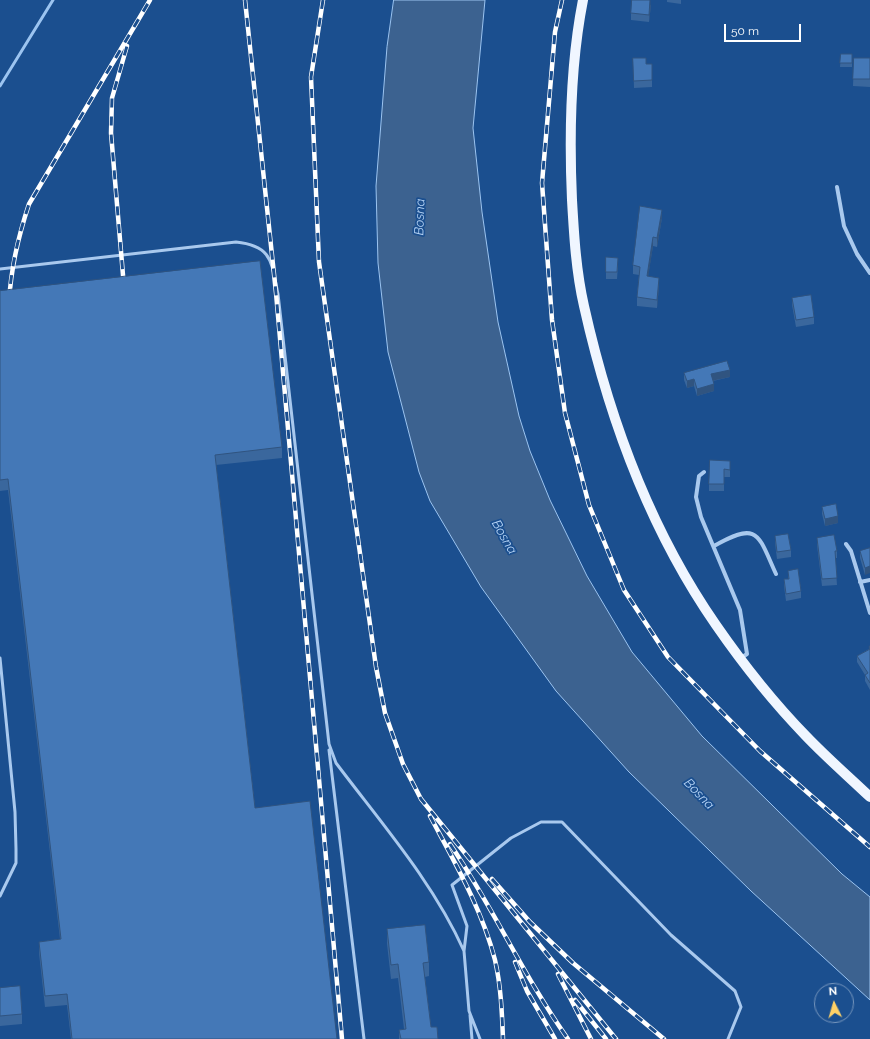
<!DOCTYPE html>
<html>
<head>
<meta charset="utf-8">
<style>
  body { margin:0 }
  #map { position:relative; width:870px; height:1039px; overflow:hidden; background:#1b4f8f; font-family:Raleway,sans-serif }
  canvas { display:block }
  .north { position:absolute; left:814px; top:983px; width:40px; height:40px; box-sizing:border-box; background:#1b4f8f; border:1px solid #7695bc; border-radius:50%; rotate:355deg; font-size:11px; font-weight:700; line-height:16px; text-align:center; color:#fff }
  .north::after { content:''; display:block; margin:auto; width:14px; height:18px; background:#ffd166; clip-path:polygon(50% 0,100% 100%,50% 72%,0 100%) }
  .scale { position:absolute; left:724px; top:24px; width:77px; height:18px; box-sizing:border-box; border:2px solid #fff; border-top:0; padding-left:5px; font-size:12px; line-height:14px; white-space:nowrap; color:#fff; -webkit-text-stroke:3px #1b4f8f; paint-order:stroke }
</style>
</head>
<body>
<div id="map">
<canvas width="870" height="1039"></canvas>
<div class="north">N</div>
<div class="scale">50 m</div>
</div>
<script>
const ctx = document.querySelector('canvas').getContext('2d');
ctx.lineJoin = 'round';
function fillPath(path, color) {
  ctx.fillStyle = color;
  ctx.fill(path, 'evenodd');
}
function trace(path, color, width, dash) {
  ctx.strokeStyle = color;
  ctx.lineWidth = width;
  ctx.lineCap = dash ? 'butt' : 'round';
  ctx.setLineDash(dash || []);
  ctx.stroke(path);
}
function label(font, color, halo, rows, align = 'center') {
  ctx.font = font + ' Raleway,sans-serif';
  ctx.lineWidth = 3.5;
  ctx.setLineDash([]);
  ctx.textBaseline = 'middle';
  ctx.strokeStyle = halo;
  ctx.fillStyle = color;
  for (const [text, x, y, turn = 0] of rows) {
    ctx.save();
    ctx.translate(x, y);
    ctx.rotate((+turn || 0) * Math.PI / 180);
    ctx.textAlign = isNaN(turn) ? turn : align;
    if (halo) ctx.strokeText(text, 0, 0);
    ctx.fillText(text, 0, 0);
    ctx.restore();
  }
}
const water = new Path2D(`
  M394 0H485L473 128 482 212 498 322 519 416 530 451 550 500 587 576 632 652 702 736 842 874 870 897V1000L751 891 629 772 556 691 481 587 430 501 419 472 388 352 378 263 376 186 387 47Z`);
fillPath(water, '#3c6290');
trace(water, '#9cc4f0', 1);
trace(new Path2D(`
  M0 86 53 0`), '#9cc4f0', 3);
trace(new Path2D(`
  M0 269 236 242C273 246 271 262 278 294L329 744 336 763C382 824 433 882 464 951
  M0 658 15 812 16 849V863L0 896
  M329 750 364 1039
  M470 1015 472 1039
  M480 1039 469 1011 464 951 467 926 452 885 511 838 541 822H562L671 935 735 991 741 1007 728 1039`), '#a9c9ee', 3);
trace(new Path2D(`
  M837 187 844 226 857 254 870 273
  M704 472 699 476 696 497 701 517 740 610 747 654 741 658
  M846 544 851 551 870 613
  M714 546C759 520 758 535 776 574
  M860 582 870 580`), '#a9c9ee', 4);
trace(new Path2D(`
  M583 0C570 66 569 133 572 200 574 235 576 271 584 306 609 418 650 530 716 625 743 664 773 702 806 736 826 757 849 777 870 797`), '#f0f6ff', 10);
const rail = new Path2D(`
  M245 0 276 293 342 1039
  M323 0 311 77 319 262 376 667 385 713 403 764 421 799 616 1039
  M562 0 555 32 542 183 552 320 565 413 589 505 624 590 668 657 760 751 870 847
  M124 287 111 133 112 98 127 46
  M9 302C11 267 18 237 29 204L150 0
  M430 816C455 863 482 909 495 960 501 986 502 1013 503 1039
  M450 844C493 907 524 977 568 1039
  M492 879 530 922 573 963 664 1039
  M515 962 527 991 555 1039
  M558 974 591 1039
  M575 1000 606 1039`);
trace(rail, '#fff', 4.5);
trace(rail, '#1b4f8f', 3, [9]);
fillPath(new Path2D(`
  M667 0H681V4L667 2Z
  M651 5 649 22 631 20V13Z
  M841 54H852V67H840Z
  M633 58 646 64 652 80V87L634 88Z
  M854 58H870V87L853 86Z
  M662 218 657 247 653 246 648 276 659 286 657 308 637 306V297L639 275 633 274V265Z
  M606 257 618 265 617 279H606Z
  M0 291 282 447V458L216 465 255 808 337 1039H71L67 1005 45 1007 39 953V942L60 939 8 490 0 491Z
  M792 298 814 317V324L796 327 792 305Z
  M684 373 730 377 713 381 714 391 697 396 694 386 687 388 684 380Z
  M730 461V477H724V491H709V484Z
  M822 507 838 523 825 526 822 514Z
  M775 536 791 550V557L777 559 775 543Z
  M817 538 837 551V558H835L837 585 822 586 817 545Z
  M870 548 865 575 860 558V551Z
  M788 571 801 591V598L786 601 784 586V579H788Z
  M870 646V690L865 681V675L857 662V656L869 649V647Z
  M387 929 429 962V976L425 977 431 1027 438 1039H399V1030L404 1029 398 978 391 979 387 944Z
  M0 988 22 1014V1024L0 1026Z`), '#3a679d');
fillPath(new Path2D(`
  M651 0V5L649 22V15Z
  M662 210V218L657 247V238Z
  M653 237V246L647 285V276Z
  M659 278V286L657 308V300Z
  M730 370V377L711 381V374Z
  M694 379V386L687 388V381Z
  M714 384V391L697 396V389Z
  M838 516V523L825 526V519Z
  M870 566V573L865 575V568Z`), '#305480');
const building = new Path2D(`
  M632 0H650L649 15 631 13Z
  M841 54H852V63H840Z
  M633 58H646V64H652V80L634 81Z
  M854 58H870V79H853Z
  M640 206 662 210 657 238 653 237 647 276 659 278 657 300 637 297 640 267 633 265Z
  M606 257 618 258 617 272H606Z
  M260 261 282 447 215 455 255 808 310 801 337 1039H72L67 994 45 996 39 942 61 939 8 479 0 480V291Z
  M811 295 814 317 796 320 792 298Z
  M727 361 730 370 711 374 714 384 697 389 694 379 687 381 684 373Z
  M710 460 730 461V470L724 469V484H709Z
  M836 504 838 516 825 519 822 507Z
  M788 534 791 550 777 552 775 536Z
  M834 535 837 551H835L837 578 822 579 817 538Z
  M870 548V566L865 568 860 551Z
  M798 569 801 591 786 594 784 579H789L788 571Z
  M870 646V683L865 675 868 673 857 656 870 649 869 647Z
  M425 925 429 962 423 963 431 1027H437L438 1039H401L399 1030 406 1029 398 964 391 965 387 929Z
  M20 986 22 1014 0 1016V988Z`);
fillPath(building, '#4478b7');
trace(building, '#305480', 1);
label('italic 13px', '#b5d3f5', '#1b4f8f', [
  ["Bosna",420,217,-88],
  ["Bosna",504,537,60],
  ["Bosna",699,794,46]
]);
</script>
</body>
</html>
